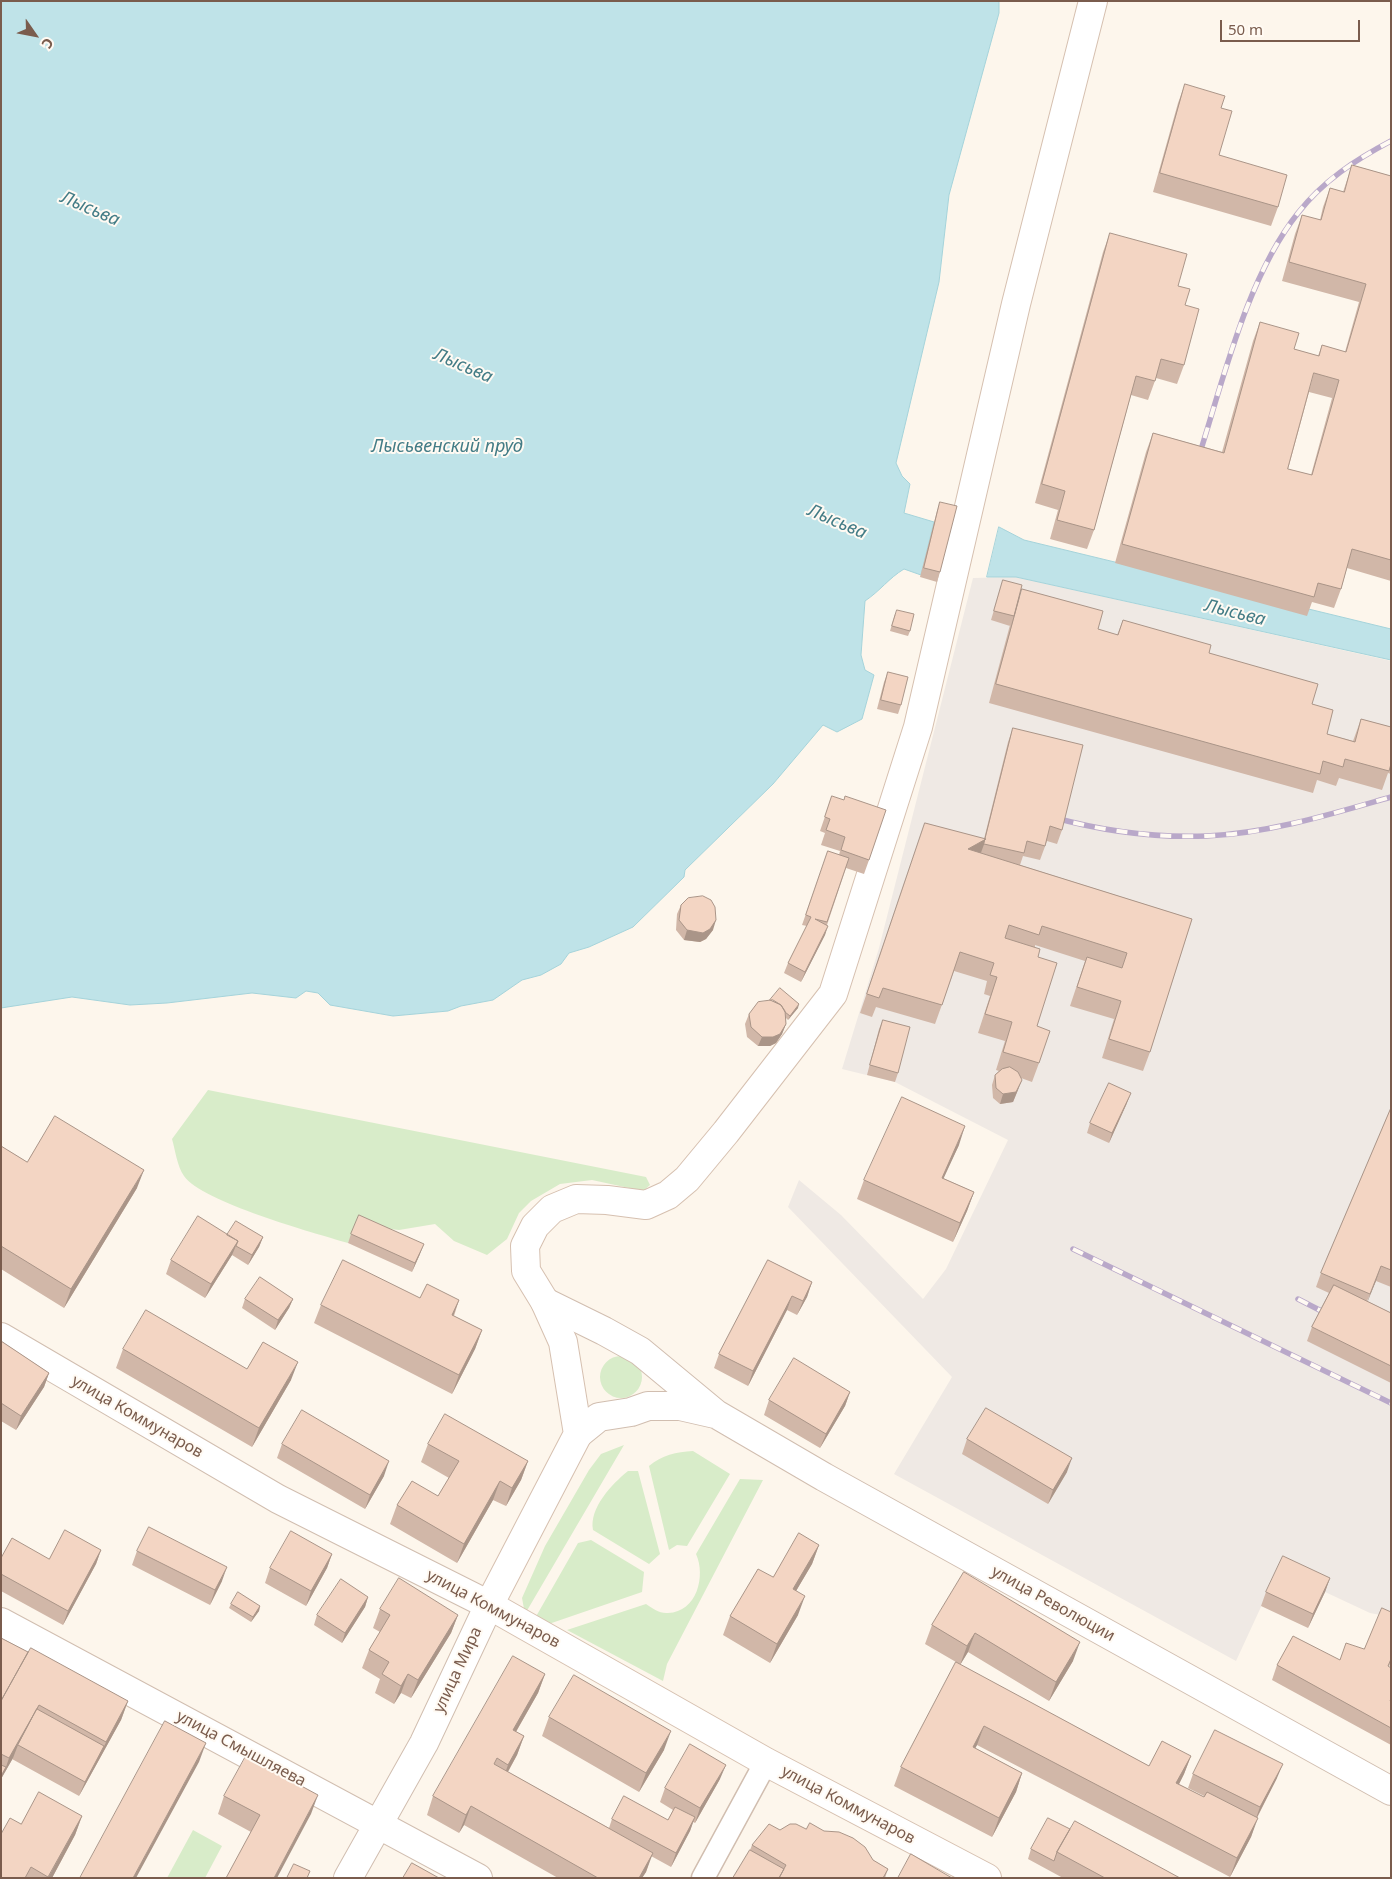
<!DOCTYPE html>
<html>
<head>
<meta charset="utf-8">
<style>
  body { margin:0 }
  #map { position:relative; width:1392px; height:1879px; overflow:hidden; background:#fdf6ec; font-family:"Noto Sans",sans-serif }
  canvas { display:block }
  .frame { position:absolute; inset:0; border:2px solid #7a5c4d; pointer-events:none }
  .north { position:absolute; left:10px; top:10px; width:50px; height:50px; -webkit-text-stroke:4px #fffaf3; paint-order:stroke; rotate:123deg; font-size:14px; font-weight:700; line-height:20px; text-align:center; color:#7a5c4d }
  .north::after { content:''; display:block; margin:auto; width:18px; height:22px; background:#7a5c4d; clip-path:polygon(50% 0,100% 100%,50% 72%,0 100%) }
  .scale { position:absolute; left:1220px; top:20px; width:140px; height:22px; box-sizing:border-box; border:2px solid #7a5c4d; border-top:0; padding-left:6px; font-size:15px; line-height:18px; white-space:nowrap; color:#7a5c4d; -webkit-text-stroke:4px #fffaf3; paint-order:stroke }
</style>
</head>
<body>
<div id="map">
<canvas width="1392" height="1879"></canvas>
<div class="frame"></div>
<div class="north">С</div>
<div class="scale">50 m</div>
</div>
<script>
const ctx = document.querySelector('canvas').getContext('2d');
ctx.lineJoin = 'round';
function fillPath(path, color) {
  ctx.fillStyle = color;
  ctx.fill(path, 'evenodd');
}
function trace(path, color, width, dash) {
  ctx.strokeStyle = color;
  ctx.lineWidth = width;
  ctx.lineCap = dash ? 'butt' : 'round';
  ctx.setLineDash(dash || []);
  ctx.stroke(path);
}
function label(font, color, halo, rows, align = 'center') {
  ctx.font = font + ' "Noto Sans",sans-serif';
  ctx.lineWidth = 4;
  ctx.setLineDash([]);
  ctx.textBaseline = 'middle';
  ctx.strokeStyle = halo;
  ctx.fillStyle = color;
  for (const [text, x, y, turn = 0] of rows) {
    ctx.save();
    ctx.translate(x, y);
    ctx.rotate((+turn || 0) * Math.PI / 180);
    ctx.textAlign = isNaN(turn) ? turn : align;
    if (halo) ctx.strokeText(text, 0, 0);
    ctx.fillText(text, 0, 0);
    ctx.restore();
  }
}
fillPath(new Path2D(`
  M1016 577 1391 661V1617L1370 1613 1278 1570 1236 1661 894 1474 952 1377 788 1207 799 1180 841 1215 923 1299 946 1269 1008 1140 895 1082 842 1069 879 948 973 578Z`), '#efe9e4');
fillPath(new Path2D(`
  M208 1090 646 1177 650 1185 643 1191 592 1180 560 1184 531 1201 519 1213 507 1239 487 1255 454 1241 435 1224 399 1230 356 1225 348 1243C314 1233 202 1202 184 1176 177 1166 175 1149 172 1139Z
  M600 1377a21 21 0 1 1 42 0a21 21 0 1 1-42 0Z
  M624 1445 525 1614 522 1598 545 1546 589 1470 601 1454Z
  M693 1451 730 1474 687 1546 677 1545 669 1550 649 1466C662 1455 676 1452 693 1451Z
  M628 1471H638L660 1554 649 1564 593 1530C589 1508 612 1484 628 1471Z
  M740 1479 763 1480 667 1664 663 1681 567 1630 646 1604C652 1608 660 1614 668 1613 697 1612 706 1576 696 1554Z
  M591 1540 644 1572 642 1592 540 1627 534 1620 578 1543Z
  M193 1830 222 1846 205 1878H167Z`), '#d8ecc9');
const water = new Path2D(`
  M1 1H999V13L949 195 939 282 896 463 902 476 910 484 904 513 934 522 921 575 904 569C889 578 880 591 865 601L861 655 865 670 874 675 862 719 837 732 823 725 773 784 685 870 684 877 633 927 589 947 569 953 561 964 541 975 522 980 493 1000 461 1006 448 1011 393 1016 330 1005 318 993 306 991 296 998 252 993 167 1003 130 1005 72 997 1 1008Z
  M999 527 1024 540 1391 629V660L1016 577H987Z`);
fillPath(water, '#bfe3e8');
trace(water, '#a5d3da', 1);
const minor = new Path2D(`
  M703 1878 766 1762`);
const tertiary = new Path2D(`
  M545 1302 604 1331 640 1351 716 1414 824 1477 1391 1791
  M1 1337 278 1499 489 1605 424 1743 348 1878
  M578 1434 599 1417 631 1412 648 1406H680L715 1414
  M1 1622 478 1878`);
const secondary = new Path2D(`
  M987 1878 766 1762 489 1605 578 1434 563 1342 545 1302 526 1271 525 1246 535 1226 552 1209 576 1199 607 1200 646 1205 668 1195 687 1179 726 1132 833 994 918 727 1016 304 1093 1`);
trace(minor, '#d1beb0', 25);
trace(tertiary, '#d1beb0', 30);
trace(secondary, '#d6c0b0', 30);
trace(minor, '#fff', 22);
trace(tertiary, '#fff', 28);
trace(secondary, '#fff', 28);
const rail = new Path2D(`
  M1198 459C1223 381 1247 277 1298 213 1323 181 1355 160 1391 141
  M1052 817C1102 831 1155 838 1207 836 1270 833 1331 814 1391 797
  M1073 1249 1391 1403
  M1298 1299 1333 1317`);
trace(rail, '#b9a8c9', 5.5);
trace(rail, '#fffaf3', 4, [11]);
fillPath(new Path2D(`
  M1185 84 1221 108 1219 155 1278 207 1271 226 1153 192 1178 103Z
  M1352 165 1391 176V581L1347 568 1341 589 1334 608 1312 602 1307 616 1115 563 1146 452 1153 433 1222 452 1253 341 1260 322 1294 349 1318 356 1322 345 1345 352 1359 302 1282 281 1295 234 1302 215 1320 220 1323 207 1330 188 1343 192ZM1309 392 1332 398 1311 475 1288 469Z
  M1110 233 1178 286 1185 305 1184 365 1177 384 1156 378 1148 400 1131 395 1094 530 1087 549 1050 539 1058 510 1035 503 1103 252Z
  M940 502V572L937 582 920 577 937 511Z
  M1003 580 1019 597 1098 629 1117 635 1123 620 1209 653 1312 704 1327 734 1353 741 1361 719 1391 727V774L1388 773 1382 790 1339 778 1336 786 1317 780 1313 793 989 703 1010 625V626L991 620Z
  M895 614 910 631 908 636 890 631Z
  M888 672 901 705 898 714 877 709 884 682Z
  M1013 728 1062 830 1057 844 1047 841 1040 860 1023 856 1020 865 1192 919 1150 1052 1143 1071 1102 1058 1114 1019 1070 1006 1085 961 1035 945V947L1038 957 1037 1026 1039 1063 1032 1082 1021 1078 1018 1090 1013 1102 1000 1104 993 1098 992 1085 995 1075 999 1071 996 1070 1005 1041 978 1033 990 996 984 994 987 981 954 971 935 1024 876 1007 872 1017 860 1013 925 823 984 839 1008 742Z
  M832 796 869 860 864 874 846 868 827 925 825 935 801 982 784 973 788 963 807 926 802 925 828 851 839 855 840 851 821 845 825 833 820 831Z
  M681 905 713 930 706 939 700 942 684 940 676 930 677 914Z
  M770 1000 798 1008 788 1020 786 1018V1024L782 1034 776 1043 770 1046H758L747 1037 745 1024 749 1014Z
  M883 1020 898 1073 895 1082 867 1075 879 1029Z
  M1127 1103 1109 1143 1087 1133 1090 1123Z
  M1391 1108V1287L1376 1281 1367 1301 1391 1313V1383L1307 1341 1312 1327 1329 1293 1316 1287 1321 1273Z
  M959 1145 943 1178 974 1192 967 1211 953 1242 857 1199 864 1180Z
  M1 1146 27 1162 137 1188 64 1308 1 1269Z
  M351 1234 420 1254 412 1272 348 1243Z
  M227 1235 263 1237 259 1247 248 1265 232 1255 205 1298 166 1274 171 1260Z
  M768 1260 812 1282 807 1297 797 1315 787 1310 748 1386 714 1368 719 1354Z
  M420 1298 459 1300 454 1316 482 1330 475 1349 452 1394 314 1323 321 1305Z
  M245 1299H293L289 1308 275 1330 242 1308Z
  M1 1341 49 1373 44 1387 16 1430 1 1421Z
  M123 1349 247 1369 291 1380 252 1447 116 1368Z
  M850 1392 845 1406 820 1448 764 1415 769 1400Z
  M967 1439 1067 1472 1048 1504 962 1454Z
  M282 1444 384 1476 365 1509 277 1458Z
  M428 1444 528 1461 521 1480 506 1506 493 1500 457 1563 390 1524 397 1505 438 1496 449 1478 421 1462Z
  M819 1545 812 1564 796 1591 798 1615 770 1663 723 1635 730 1616 773 1577Z
  M101 1550 96 1564 63 1625 1 1591V1558L49 1559Z
  M137 1551 222 1581 210 1605 132 1565Z
  M332 1554 327 1568 306 1606 265 1583 270 1568Z
  M964 1572 1073 1661 1049 1701 968 1652 960 1665 1149 1766 1191 1756 1184 1774 1179 1784 1204 1797V1796L1188 1788 1193 1774 1277 1778 1257 1818 1251 1837 1230 1877 977 1745 975 1748 1022 1773 1016 1792 992 1837 894 1786 901 1767 956 1662 925 1644 932 1625Z
  M1330 1578 1325 1592 1308 1628 1261 1606 1266 1592Z
  M368 1597 365 1607 342 1643 314 1625 317 1615Z
  M231 1604 260 1606 259 1611 251 1622 229 1608Z
  M380 1609 458 1615 451 1633 411 1698 401 1693 394 1704 375 1693 380 1679 362 1668 369 1650 380 1632 373 1628Z
  M1391 1612V1661L1389 1667 1391 1668V1745L1272 1680 1277 1665 1340 1660 1364 1649Z
  M1 1638 28 1652 128 1701 121 1720 79 1796 12 1759 13 1758 1 1779Z
  M545 1674 538 1693 516 1732 524 1736 517 1755 508 1772 609 1828 612 1819 668 1820 673 1810 660 1802 665 1788 720 1779 695 1823 693 1822 690 1831 671 1867 651 1856 646 1872 642 1878H558L464 1825 459 1833 427 1815 433 1796Z
  M549 1717 664 1750 639 1792 542 1736Z
  M224 1796 311 1814 251 1832 218 1814Z
  M82 1816 75 1835 52 1878H1V1834L21 1824Z
  M1070 1829 1180 1878H1063L1028 1859 1031 1849Z
  M780 1830 873 1860 888 1869 885 1878H733L750 1850 752 1845Z`), '#d1b7a8');
fillPath(new Path2D(`
  M986 839 979 858 968 849Z
  M716 920 713 930 706 939 700 942 684 940 687 930Z
  M828 926 825 935 801 982 805 972Z
  M799 1004 798 1008 788 1020 790 1016Z
  M786 1024 782 1034 776 1043 770 1046H758L762 1037Z
  M1022 1080 1013 1102 1000 1104 1003 1094Z
  M1131 1093 1127 1103 1109 1143 1112 1133Z
  M965 1126 959 1145 935 1197 942 1178Z
  M144 1170 137 1188 64 1308 71 1289Z
  M974 1192 967 1211 953 1242 960 1223Z
  M263 1237 259 1247 248 1265 252 1255Z
  M238 1241 232 1255 205 1298 211 1284Z
  M424 1244 420 1254 412 1272 415 1263Z
  M1381 1266 1376 1281 1365 1308 1370 1294Z
  M812 1282 807 1297 797 1315 803 1301Z
  M792 1296 787 1310 748 1386 753 1371Z
  M293 1299 289 1308 275 1330 278 1320Z
  M459 1300 452 1319V1315Z
  M482 1330 475 1349 452 1394 459 1375Z
  M298 1362 291 1380 252 1447 259 1428Z
  M49 1373 44 1387 16 1430 21 1416Z
  M850 1392 845 1406 820 1448 826 1434Z
  M1072 1458 1067 1472 1048 1504 1053 1490Z
  M389 1461 384 1476 365 1509 370 1495Z
  M528 1461 521 1480 506 1506 512 1488Z
  M500 1481 493 1500 457 1563 464 1544Z
  M819 1545 812 1564 786 1608 793 1589Z
  M101 1550 96 1564 63 1625 68 1611Z
  M332 1554 327 1568 306 1606 311 1591Z
  M227 1567 222 1581 210 1605 215 1590Z
  M1330 1578 1325 1592 1308 1628 1313 1614Z
  M805 1596 798 1615 770 1663 777 1644Z
  M368 1597 365 1607 342 1643 345 1633Z
  M260 1606 259 1611 251 1622 253 1617Z
  M458 1615 451 1633 411 1698 418 1680Z
  M975 1633 968 1652 960 1665 967 1646Z
  M1080 1642 1073 1661 1049 1701 1056 1682Z
  M408 1674 401 1693 394 1704 401 1686Z
  M545 1674 538 1693 506 1749 513 1730Z
  M128 1701 121 1720 79 1796 85 1782Z
  M39 1705 32 1724 18 1745 13 1758 1 1779V1776L6 1767 9 1758Z
  M984 1726 977 1745 966 1766 973 1747Z
  M671 1731 664 1750 639 1792 646 1773Z
  M524 1736 517 1755 501 1784 508 1765Z
  M206 1743 199 1762 136 1878H133Z
  M1191 1756 1184 1774 1170 1802 1176 1783Z
  M1283 1764 1277 1778 1255 1821 1260 1807Z
  M726 1765 720 1779 695 1823 700 1808Z
  M1022 1773 1016 1792 992 1837 999 1818Z
  M318 1795 311 1814 277 1878H274Z
  M471 1806 464 1825 459 1833 466 1815Z
  M82 1816 75 1835 52 1878H48Z
  M695 1817 690 1831 671 1867 676 1853Z
  M1258 1818 1251 1837 1230 1877 1237 1858Z
  M653 1853 646 1872 642 1878H639Z`), '#aa9588');
const building = new Path2D(`
  M1185 84 1225 96 1221 108 1232 111 1219 155 1287 175 1278 207 1160 173Z
  M1352 165 1391 176V560L1352 549 1341 589 1318 583 1314 597 1122 544 1153 433 1224 453 1260 322 1299 333 1294 349 1319 356 1322 345 1346 352 1366 284 1289 262 1302 215 1321 220 1330 188 1344 192ZM1314 373 1339 380 1312 475 1288 469Z
  M1110 233 1187 254 1178 286 1190 289 1185 305 1199 309 1184 365 1161 359 1155 381 1136 376 1094 530 1057 520 1065 491 1042 484Z
  M940 502 957 506 940 572 924 568Z
  M1003 580 1022 585 1014 616 994 611Z
  M1022 589 1103 611 1098 629 1118 635 1123 620 1211 645 1209 653 1318 684 1312 704 1333 710 1327 734 1355 742 1361 719 1391 727V764L1389 771 1345 759 1343 767 1323 761 1320 774 996 684Z
  M897 610 914 614 910 631 892 626Z
  M888 672 908 677 901 705 881 700Z
  M1013 728 1083 745 1062 830 1050 826 1045 846 1027 841 1024 853 984 844Z
  M832 796 844 800 845 796 886 810 869 860 841 850 845 837 826 830 830 819 825 817Z
  M925 823 986 839 968 849 1192 919 1150 1052 1109 1039 1121 1001 1077 987 1087 957 1122 968 1127 953 1042 926 1039 935 1009 925 1005 938 1040 949 1038 957 1057 963 1037 1026 1050 1031 1039 1063 1003 1052 1012 1022 985 1014 997 977 990 975 994 963 960 952 942 1005 883 988 879 998 867 994Z
  M828 851 849 858 827 922 815 919 828 926 805 972 788 963 811 917 806 915Z
  M703 896 711 900 715 907 716 920 710 929 703 933 687 930 679 920 681 905 688 898Z
  M780 988 799 1004 790 1016 785 1012 781 1005 770 1000Z
  M773 1000 781 1005 785 1011 786 1024 780 1034 773 1037H762L751 1027 749 1014 758 1002Z
  M883 1020 910 1027 898 1073 870 1065Z
  M1010 1067 1018 1072 1022 1080 1016 1092 1003 1094 996 1088 995 1075 1002 1069Z
  M1109 1083 1131 1093 1112 1133 1090 1123Z
  M902 1097 965 1126 942 1178 974 1192 960 1223 864 1180Z
  M1391 1108V1270L1381 1266 1370 1294 1321 1273Z
  M55 1116 144 1170 71 1289 1 1246V1146L27 1162Z
  M359 1215 424 1244 415 1263 351 1234Z
  M198 1216 238 1241 211 1284 171 1260Z
  M236 1221 263 1237 252 1255 236 1246 238 1241 227 1235Z
  M343 1260 420 1298 427 1284 459 1300 452 1315 482 1330 459 1375 321 1305Z
  M768 1260 812 1282 803 1301 792 1296 753 1371 719 1354Z
  M260 1277 293 1299 278 1320 245 1299Z
  M1334 1285 1391 1313V1366L1312 1327Z
  M146 1310 247 1369 263 1342 298 1362 259 1428 123 1349Z
  M1 1341 49 1373 21 1416 1 1403Z
  M794 1358 850 1392 826 1434 769 1400Z
  M986 1408 1072 1458 1053 1490 967 1439Z
  M302 1410 389 1461 370 1495 282 1444Z
  M445 1414 528 1461 512 1488 500 1481 464 1544 397 1505 412 1481 438 1496 459 1461 428 1444Z
  M149 1527 227 1567 215 1590 137 1551Z
  M65 1530 101 1550 68 1611 1 1574V1558L12 1538 49 1559Z
  M291 1531 332 1554 311 1591 270 1568Z
  M799 1533 819 1545 793 1589 805 1596 777 1644 730 1616 758 1569 773 1577Z
  M1283 1556 1330 1578 1313 1614 1266 1592Z
  M964 1572 1080 1642 1056 1682 975 1633 967 1646 932 1625Z
  M399 1578 458 1615 418 1680 408 1674 401 1686 382 1674 389 1662 369 1650 390 1615 380 1609Z
  M341 1579 368 1597 345 1633 317 1615Z
  M238 1592 260 1606 253 1617 231 1604Z
  M1382 1608 1391 1612V1659L1388 1666 1391 1668V1699L1390 1701 1391 1702V1728L1277 1665 1293 1636 1340 1660 1346 1643 1364 1649Z
  M1 1638 28 1652 1 1701Z
  M31 1648 128 1701 106 1742 39 1705 9 1758 1 1754V1701Z
  M513 1656 545 1674 513 1730 524 1736 508 1765 497 1758 494 1764 653 1853 639 1878H598L471 1806 466 1815 433 1796Z
  M956 1662 1149 1766 1162 1741 1191 1756 1176 1783 1204 1797 1207 1792 1258 1818 1237 1858 984 1726 973 1747 1022 1773 999 1818 901 1767Z
  M574 1675 671 1731 646 1773 549 1717Z
  M37 1709 104 1746 85 1782 18 1745Z
  M165 1721 206 1743 133 1878H80Z
  M1215 1730 1283 1764 1260 1807 1193 1774Z
  M690 1744 726 1765 700 1808 665 1788Z
  M246 1756 318 1795 274 1878H226L260 1815 224 1796Z
  M1 1765 6 1767 1 1776Z
  M39 1792 82 1816 48 1877 31 1867 25 1878H3L1 1877V1834L10 1818 21 1824Z
  M624 1796 668 1820 675 1807 695 1817 676 1853 612 1819Z
  M1048 1818 1070 1829 1057 1852 1054 1861 1031 1849Z
  M1075 1821 1180 1878H1105L1057 1852Z
  M810 1823 824 1831 839 1832 853 1838 865 1847 873 1860 888 1869 883 1878H779L786 1865 752 1845 769 1824 780 1830 790 1824H796L806 1829Z
  M750 1850 784 1869 779 1878H733Z
  M911 1854 952 1878H898Z
  M412 1863 439 1878H403Z
  M294 1864 310 1871 307 1878H287Z`);
fillPath(building, '#f3d5c3');
trace(building, '#aa9588', 1);
label('16px', '#7a5c4d', '#fffaf3', [
  ["улица Коммунаров",137,1417,30],
  ["улица Революции",1053,1604,29],
  ["улица Коммунаров",493,1609,28],
  ["улица Мира",458,1670,-65],
  ["улица Смышляева",241,1749,28],
  ["улица Коммунаров",848,1805,28]
]);
label('italic 18px', '#437c86', '#fffaf3', [
  ["Лысьва",90,209,23],
  ["Лысьва",463,366,23],
  ["Лысьвенский пруд",447,447],
  ["Лысьва",837,522,23],
  ["Лысьва",1235,613,14]
]);
</script>
</body>
</html>
